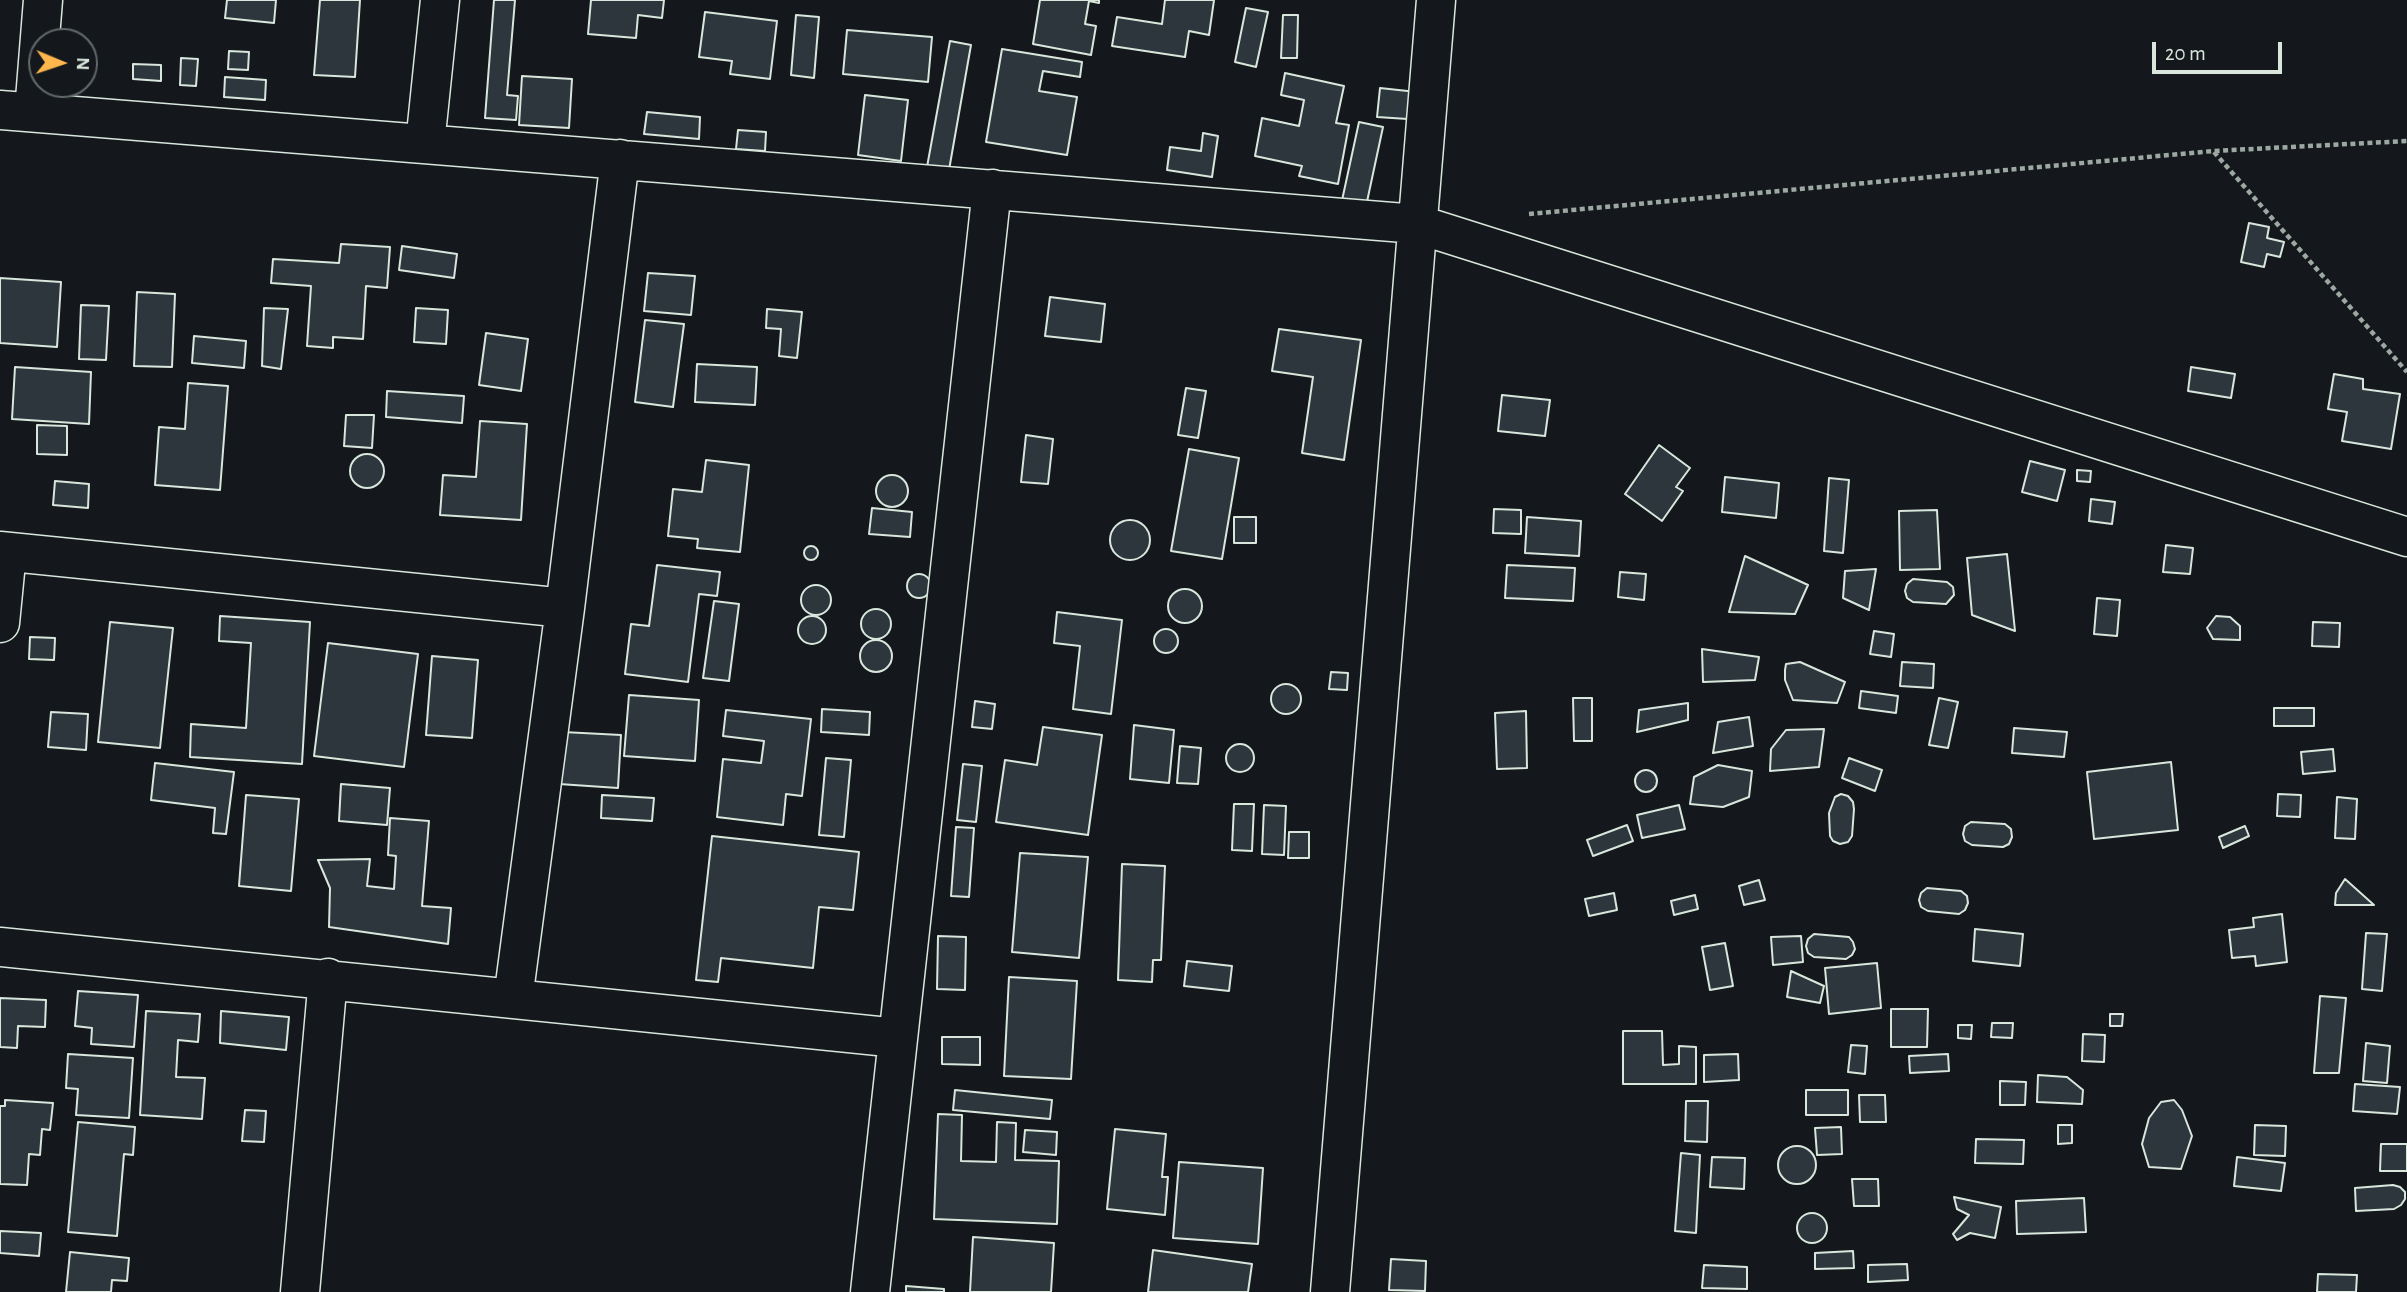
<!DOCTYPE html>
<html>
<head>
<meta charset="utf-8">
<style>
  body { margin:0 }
  #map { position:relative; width:2407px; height:1292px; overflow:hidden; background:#14181c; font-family:"Alegreya Sans",sans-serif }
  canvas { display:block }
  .north { position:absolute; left:28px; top:28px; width:70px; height:70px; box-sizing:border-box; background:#14181c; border:2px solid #626a69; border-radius:50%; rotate:92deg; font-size:19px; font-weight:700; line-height:28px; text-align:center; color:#d8e6dc }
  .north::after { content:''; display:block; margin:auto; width:24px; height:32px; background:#ffb74d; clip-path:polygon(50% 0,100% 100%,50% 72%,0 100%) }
  .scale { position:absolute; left:2152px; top:42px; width:130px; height:32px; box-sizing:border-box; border:4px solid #d8e6dc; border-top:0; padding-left:9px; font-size:21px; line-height:24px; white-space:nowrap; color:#d8e6dc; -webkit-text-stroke:5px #14181c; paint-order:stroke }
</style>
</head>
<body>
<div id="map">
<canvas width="2407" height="1292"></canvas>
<div class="north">N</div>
<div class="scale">20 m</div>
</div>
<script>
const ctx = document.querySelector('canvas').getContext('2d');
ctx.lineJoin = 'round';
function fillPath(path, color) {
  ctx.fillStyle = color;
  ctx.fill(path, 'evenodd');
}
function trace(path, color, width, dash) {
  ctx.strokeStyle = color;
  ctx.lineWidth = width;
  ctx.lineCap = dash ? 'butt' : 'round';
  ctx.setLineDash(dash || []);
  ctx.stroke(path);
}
const building = new Path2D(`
  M227 0H276L274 23 225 18Z
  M320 0H360L355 77 314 75Z
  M494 0H515L507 95 518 96 516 120 485 118Z
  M591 0H664L662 18 638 15 636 38 588 34Z
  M1040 0H1099V3L1089 1 1085 24 1096 26 1091 55 1033 44Z
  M1165 0H1214L1209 35 1189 31 1185 57 1112 46 1117 17 1162 24Z
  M1246 8 1268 12 1256 67 1235 62Z
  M705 12 777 21 770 79 730 74 732 61 699 57Z
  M796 15 819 17 814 78 791 75Z
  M1283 15H1298L1297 58H1281Z
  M847 30 932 37 928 82 843 74Z
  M950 41 971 45 949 170 927 167Z
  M1002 49 1082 62 1080 77 1043 71 1039 91 1077 97 1067 155 986 142Z
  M229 51 249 52 248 70 228 69Z
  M181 58 198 59 196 86 180 85Z
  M133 64 161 65V81L133 79Z
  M1285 73 1344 86 1336 123 1349 125 1338 184 1299 176 1302 166 1255 156 1262 118 1299 126 1304 100 1281 95Z
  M522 76 572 79 569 128 519 125Z
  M225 77 266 80 265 100 224 97Z
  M1380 88 1426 93 1423 120 1377 117Z
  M865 95 908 100 901 161 858 155Z
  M647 112 700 117 699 139 644 134Z
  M1359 122 1383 127 1365 211 1341 205Z
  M738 130 766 132 765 151 736 149Z
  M1203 133 1218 136 1212 177 1167 170 1170 147 1201 151Z
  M2249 223 2269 227 2267 238 2284 242 2280 257 2267 254 2264 267 2241 262Z
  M341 244 390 247 387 288 366 286 363 339 333 337V348L307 346 311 286 271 283 273 259 339 263Z
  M402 246 457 254 454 278 399 270Z
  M648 273 695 276 691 315 644 311Z
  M0 278 61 282 57 347 0 343Z
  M137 292 175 294 172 367 134 366Z
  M1050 297 1105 304 1101 342 1045 336Z
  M81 305 109 306 106 360 79 359Z
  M264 308 288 309 281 369 262 366Z
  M416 308 448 310 446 344 414 342Z
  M767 309 802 312 797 358 779 356 781 329 766 328Z
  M645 320 684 324 673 407 635 402Z
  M1279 329 1361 340 1344 460 1302 453 1313 377 1272 371Z
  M486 333 528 339 521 391 479 385Z
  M194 336 246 341 244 368 192 363Z
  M697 364 757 367 755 405 695 402Z
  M15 367 91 372 89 424 12 419Z
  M2191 367 2235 374 2231 398 2188 391Z
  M2334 374 2363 379V389L2400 394 2391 449 2342 441 2347 412 2328 409Z
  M188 383 228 386 220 490 155 485 159 427 185 429Z
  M1186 388 1206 391 1198 438 1178 435Z
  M387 391 464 396 462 423 386 417Z
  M1502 395 1550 400 1545 436 1498 431Z
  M346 415H374L372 448 344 446Z
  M480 421 527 424 521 520 440 515 443 475 476 477Z
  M37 425 67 426V455L37 454Z
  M1026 435 1053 439 1048 484 1021 482Z
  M1659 445 1690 468 1676 487 1683 491 1662 521 1625 494Z
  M1189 449 1239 458 1222 559 1171 551Z
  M350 471a17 17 0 1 1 34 0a17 17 0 1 1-34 0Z
  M706 460 749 465 740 552 697 548 698 539 668 536 673 489 702 492Z
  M2030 461 2065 470 2057 501 2022 492Z
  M2077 470 2091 471 2090 482 2077 481Z
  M876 491a16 16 0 1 1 32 0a16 16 0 1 1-32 0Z
  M1725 477 1779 483 1776 518 1722 512Z
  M1829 478 1849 480 1843 553 1824 551Z
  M55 481 89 484 88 508 53 505Z
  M2091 499 2115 502 2112 524 2089 521Z
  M872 508 912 512 910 537 869 534Z
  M1494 509 1521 510V534L1493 533Z
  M1937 510 1940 569 1900 570 1899 511Z
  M1234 517H1256V543H1234Z
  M1527 517 1581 521 1579 556 1525 553Z
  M1110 540a20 20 0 1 1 40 0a20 20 0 1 1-40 0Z
  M2166 545 2193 548 2190 574 2163 572Z
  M804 553a7 7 0 1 1 14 0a7 7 0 1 1-14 0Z
  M2007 554 2015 631 1972 615 1967 558Z
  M1745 556 1808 585 1795 614 1729 612Z
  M657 565 720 572 717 596 699 594 688 682 625 674 631 624 649 626Z
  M1507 565 1575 568 1573 601 1505 598Z
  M1876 569 1869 610 1843 598 1845 571Z
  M1620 572 1646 574 1644 600 1618 597Z
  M907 586a12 12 0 1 1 24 0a12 12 0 1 1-24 0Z
  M1913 579 1947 582 1953 587 1954 595 1946 604 1913 602 1907 598 1905 591 1907 584Z
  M801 600a15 15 0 1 1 30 0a15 15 0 1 1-30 0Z
  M1168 606a17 17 0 1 1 34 0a17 17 0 1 1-34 0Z
  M2097 598 2120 600 2117 636 2094 634Z
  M714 601 739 604 729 681 703 678Z
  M861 624a15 15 0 1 1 30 0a15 15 0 1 1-30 0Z
  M1057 612 1122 620 1111 714 1073 709 1080 646 1054 643Z
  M220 616 310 622 302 764 190 757 191 724 246 728 251 643 219 641Z
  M2216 616 2230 617 2240 626V640L2213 639 2207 628Z
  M798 630a14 14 0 1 1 28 0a14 14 0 1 1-28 0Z
  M110 622 173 628 160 748 98 742Z
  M2313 622 2340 623 2339 647 2312 646Z
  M1154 641a12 12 0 1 1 24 0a12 12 0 1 1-24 0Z
  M1874 631 1894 634 1891 657 1870 654Z
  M30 637 55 638 54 660 29 659Z
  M860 656a16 16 0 1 1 32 0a16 16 0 1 1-32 0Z
  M328 643 418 654 404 767 314 756Z
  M1702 649 1759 657 1755 680 1703 682Z
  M432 656 478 660 472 738 426 735Z
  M1800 662 1845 682 1837 703 1793 700 1785 680V670L1786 664Z
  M1902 662 1934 664 1933 688 1900 686Z
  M1331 672 1348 673 1347 690 1329 689Z
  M1271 699a15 15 0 1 1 30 0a15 15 0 1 1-30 0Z
  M1861 691 1898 696 1896 713 1859 708Z
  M629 695 699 700 695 761 624 756Z
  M1573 698H1592V741H1574Z
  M1939 698 1958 702 1948 748 1929 745Z
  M975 701 995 704 992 729 972 727Z
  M1688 703V720L1637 732 1639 710Z
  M2274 708H2314V726H2274Z
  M822 709 870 712 869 735 821 732Z
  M726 710 811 719 802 796 786 794 783 825 717 817 723 759 761 763 764 741 723 736Z
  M1526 711 1527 768 1497 769 1495 713Z
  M51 712 88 714 86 750 48 747Z
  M1749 717 1753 746 1713 753 1718 722Z
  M1134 725 1174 730 1169 783 1130 779Z
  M1043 727 1102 735 1088 835 996 822 1005 760 1037 765Z
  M2014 728 2067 732 2064 757 2012 753Z
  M1824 729 1819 767 1770 771 1771 749 1786 730Z
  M563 732 621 735 618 788 559 784Z
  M1226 758a14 14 0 1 1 28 0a14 14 0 1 1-28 0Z
  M1180 746 1201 748 1198 784 1177 783Z
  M2333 749 2335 771 2303 774 2301 752Z
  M826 758 851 760 844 837 819 835Z
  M1849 758 1882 770 1875 791 1842 778Z
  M2171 762 2178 830 2094 839 2087 772Z
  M155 763 234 772 226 834 213 833 215 808 151 800Z
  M963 764 982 766 976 822 957 820Z
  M1718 765 1752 771 1749 797 1723 807 1690 804 1694 777Z
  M1635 781a11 11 0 1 1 22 0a11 11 0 1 1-22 0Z
  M341 784 390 788 387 825 339 821Z
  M1841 794 1848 796 1853 802 1854 809 1852 836 1848 842 1840 844 1833 841 1830 836 1829 813 1835 797Z
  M2278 794 2301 795 2300 817 2277 816Z
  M246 795 299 799 291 891 239 886Z
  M602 795 654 798 652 821 601 818Z
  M2337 797 2357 799 2355 839 2335 838Z
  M1234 804H1254L1252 851 1232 850Z
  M1264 805 1286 806 1284 855 1262 854Z
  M1679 805 1685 829 1642 838 1637 815Z
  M390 818 429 821 422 906 451 908 448 944 329 927 330 888 318 860 370 859 367 886 394 889 396 856 388 855Z
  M1971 822 2005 824 2011 829 2012 837 2009 844 2003 847 1972 845 1965 841 1963 834 1965 826Z
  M1627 825 1633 841 1593 856 1587 840Z
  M2245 826 2249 836 2223 848 2219 837Z
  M956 827 974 828 969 897 951 896Z
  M1289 832H1309V858H1288Z
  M712 836 859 852 853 910 819 907 813 968 721 958 718 982 696 980Z
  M1020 853 1088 857 1079 958 1012 952Z
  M1122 864 1165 866 1161 960H1153L1152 982 1118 980Z
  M2345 879 2374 905H2335L2336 893Z
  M1759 880 1765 900 1744 905 1739 886Z
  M1927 888 1961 891 1967 896 1968 903 1965 910 1959 914 1928 911 1921 907 1919 900 1921 893Z
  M1614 893 1617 910 1589 916 1585 899Z
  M1695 895 1698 909 1674 915 1671 901Z
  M2282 914 2287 962 2256 966 2255 956 2232 958 2229 930 2254 927 2253 918Z
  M1975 929 2023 934 2020 966 1973 961Z
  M2366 933 2387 934 2382 991 2362 989Z
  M1814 934 1849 937 1853 942 1855 949 1852 955 1846 959 1814 957 1808 953 1806 946 1808 939Z
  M938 936 966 937 965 990 937 989Z
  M1801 936 1803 962 1773 965 1771 937Z
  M1725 943 1733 986 1710 990 1702 947Z
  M1187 961 1232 966 1229 991 1184 986Z
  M1877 963 1881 1008 1829 1014 1825 968Z
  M1791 971 1824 986 1820 1003 1787 997Z
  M1009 977 1077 981 1071 1079 1004 1076Z
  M78 991 138 995 134 1047 91 1044 92 1028 75 1026Z
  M2320 996 2346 998 2339 1073H2314Z
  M0 998 46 1000 45 1027 18 1026 17 1048 0 1047Z
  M1891 1009H1928L1927 1047H1891Z
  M146 1011 200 1014 198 1042 178 1040 176 1077 205 1078 202 1119 140 1115Z
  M221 1011 289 1017 286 1050 220 1043Z
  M2110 1014H2123L2122 1026H2110Z
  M1992 1023H2013L2012 1038 1991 1037Z
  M1958 1025H1972L1971 1039 1958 1038Z
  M1623 1031H1662L1663 1065 1679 1064V1046L1696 1047V1084H1623Z
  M2083 1034 2105 1035 2104 1062 2082 1061Z
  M942 1037H980V1065L942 1064Z
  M2366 1043 2390 1046 2387 1083 2363 1081Z
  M1851 1045 1867 1046 1865 1074 1848 1072Z
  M68 1054 133 1058 129 1118 76 1115 78 1089 66 1088Z
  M1738 1054 1739 1080 1704 1082V1055Z
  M1948 1054 1949 1071 1910 1073 1909 1056Z
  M2038 1075 2067 1077 2083 1090 2082 1104 2037 1102Z
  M2000 1081 2026 1082 2025 1105H2000Z
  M2355 1084 2400 1087 2397 1114 2353 1111Z
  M955 1090 1052 1100 1050 1119 953 1110Z
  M1806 1090H1848V1115H1806Z
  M1859 1095H1885L1886 1122H1860Z
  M5 1100 53 1103 50 1130 42 1129 40 1155 29 1154 27 1185 0 1184V1106H5Z
  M2174 1100 2182 1110 2192 1136 2181 1169 2149 1167 2142 1144 2149 1118 2161 1102Z
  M1686 1101H1708L1707 1142 1685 1141Z
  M245 1110 266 1111 264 1142 242 1141Z
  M938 1114 962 1115 961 1161 996 1162 997 1122 1016 1123 1015 1160 1059 1161 1057 1224 934 1219Z
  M78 1122 135 1127 133 1155 124 1154 117 1236 68 1232Z
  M2058 1125H2072V1143L2058 1144Z
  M2255 1125 2286 1126 2285 1156 2254 1155Z
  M1841 1127 1842 1154 1817 1155 1815 1128Z
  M1115 1129 1166 1134 1162 1177H1168L1165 1215 1107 1209Z
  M1025 1130 1057 1132 1056 1155 1023 1152Z
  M1976 1139 2024 1140 2023 1164 1975 1163Z
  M2381 1144H2407V1171H2380Z
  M1778 1165a19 19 0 1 1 38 0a19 19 0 1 1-38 0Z
  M1681 1153 1700 1155 1696 1233 1675 1231Z
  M1712 1157 1745 1158 1744 1189 1710 1187Z
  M2237 1157 2285 1163 2281 1191 2234 1186Z
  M1179 1162 1263 1168 1258 1244 1173 1238Z
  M1852 1179H1878L1879 1206H1854Z
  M2393 1185 2400 1187 2405 1192V1199L2401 1205 2394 1209 2356 1211 2355 1188Z
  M1954 1197 2001 1207 1995 1238 1970 1233 1957 1240 1953 1234 1969 1215 1957 1209Z
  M2084 1198 2086 1232 2017 1234 2016 1201Z
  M1797 1228a15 15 0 1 1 30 0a15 15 0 1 1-30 0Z
  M0 1231 41 1233 39 1256 0 1253Z
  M973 1237 1054 1243 1051 1292H970Z
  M1153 1250 1252 1264 1248 1292H1148Z
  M1853 1251 1854 1268 1815 1269V1253Z
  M70 1252 129 1258 127 1281 112 1280 111 1292H66Z
  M1391 1259 1426 1261 1425 1291 1389 1290Z
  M1907 1264 1908 1280 1868 1282V1265Z
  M1704 1265 1747 1267V1289L1702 1288Z
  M2318 1274 2357 1275 2356 1292H2317Z
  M906 1286 944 1289V1292H906Z`);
fillPath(building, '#2c363c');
trace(building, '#d8e6dc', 2);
const minor = new Path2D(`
  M0 110 1417 224 2407 537
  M34 112 43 0
  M425 144 440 0
  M0 551 565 608
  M0 623 7 552
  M0 947 898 1038
  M513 999 565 608 620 159
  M300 1292 328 978
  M870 1292 992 189
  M1330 1292 1436 0`);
trace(minor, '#d8e6dc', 41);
trace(new Path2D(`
  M2214 152 2407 372
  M1529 214 2213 151 2407 141`), '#9da8a2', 4.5, [5, 3.5]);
trace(minor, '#14181c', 38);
</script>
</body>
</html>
